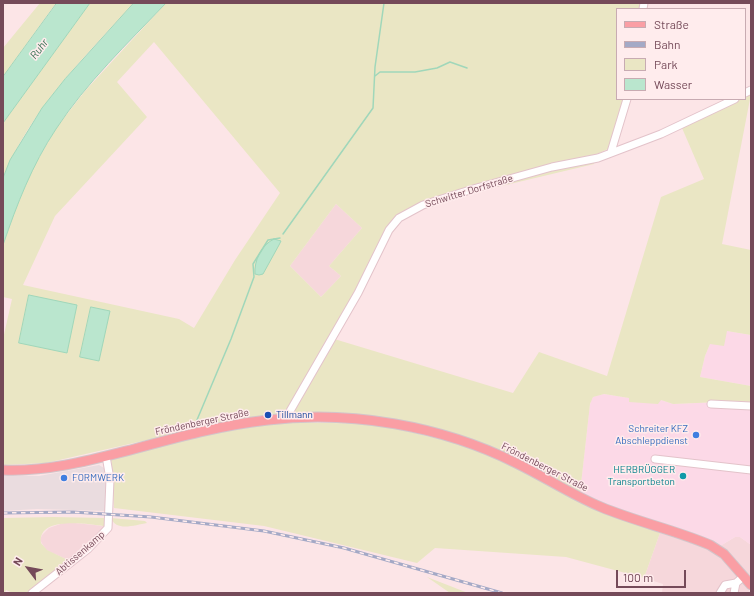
<!DOCTYPE html>
<html>
<head>
<meta charset="utf-8">
<style>
  body { margin:0 }
  #map { position:relative; width:754px; height:596px; overflow:hidden; background:#fce5e7; font-family:Barlow,sans-serif }
  canvas { display:block }
  .frame { position:absolute; inset:0; border:4px solid #754a59; pointer-events:none }
  .legend { position:absolute; left:616px; top:8px; width:130px; height:92px; box-sizing:border-box; background:#ffeced; border:1px solid #c8abb2; margin:0; padding:5px 7px; list-style:none; font-size:12px; color:#754a59 }
  .legend li { display:flex; align-items:center; gap:8px; height:20px }
  .legend b { width:20px; border:1px solid #c8abb2 }
  .north { position:absolute; left:8px; top:548px; width:40px; height:40px; -webkit-text-stroke:3px #ffeced; paint-order:stroke; rotate:302deg; font-size:11px; font-weight:700; line-height:16px; text-align:center; color:#754a59 }
  .north::after { content:''; display:block; margin:auto; width:14px; height:18px; background:#754a59; clip-path:polygon(50% 0,100% 100%,50% 72%,0 100%) }
  .scale { position:absolute; left:616px; top:570px; width:70px; height:18px; box-sizing:border-box; border:2px solid #754a59; border-top:0; padding-left:5px; font-size:12px; line-height:14px; white-space:nowrap; color:#754a59; -webkit-text-stroke:3px #ffeced; paint-order:stroke }
</style>
</head>
<body>
<div id="map">
<canvas width="754" height="596"></canvas>
<div class="frame"></div>
<ul class="legend">
<li><b style="height:5px;background:#fa9ea4"></b>Straße</li>
<li><b style="height:5px;background:#a4a9c6"></b>Bahn</li>
<li><b style="height:11px;background:#eae6c4"></b>Park</li>
<li><b style="height:11px;background:#bae6ce"></b>Wasser</li>
</ul>
<div class="north">N</div>
<div class="scale">100 m</div>
</div>
<script>
const ctx = document.querySelector('canvas').getContext('2d');
ctx.lineJoin = 'round';
function fillPath(path, color) {
  ctx.fillStyle = color;
  ctx.fill(path, 'evenodd');
}
function trace(path, color, width, dash) {
  ctx.strokeStyle = color;
  ctx.lineWidth = width;
  ctx.lineCap = dash ? 'butt' : 'round';
  ctx.setLineDash(dash || []);
  ctx.stroke(path);
}
function label(font, color, halo, rows, align = 'center') {
  ctx.font = font + ' Barlow,sans-serif';
  ctx.lineWidth = 3;
  ctx.setLineDash([]);
  ctx.textBaseline = 'middle';
  ctx.strokeStyle = halo;
  ctx.fillStyle = color;
  for (const [text, x, y, turn = 0] of rows) {
    ctx.save();
    ctx.translate(x, y);
    ctx.rotate((+turn || 0) * Math.PI / 180);
    ctx.textAlign = isNaN(turn) ? turn : align;
    if (halo) ctx.strokeText(text, 0, 0);
    ctx.fillText(text, 0, 0);
    ctx.restore();
  }
}
fillPath(new Path2D(`
  M336 204 362 228 329 266 341 276 321 297 290 266Z
  M66 522 103 526 104 528 68 560 46 550 40 540 42 535 49 528Z
  M660 533 709 549 731 567 751 593H662L663 584 644 578Z
  M735 537H740L751 545V579L720 546Z`), '#f6d7db');
fillPath(new Path2D(`
  M727 331 751 335V386L700 377 705 356 710 344Z
  M603 394 629 398V401L661 400 673 404 720 402 751 404V545L740 537H735L720 546 696 534 604 505 580 493 590 404 593 397Z`), '#fcd9e7');
fillPath(new Path2D(`
  M99 465 104 468 106 475 108 511 37 509 3 511V475L39 476Z`), '#eadcdf');
fillPath(new Path2D(`
  M40 3H56L3 77V48Z
  M90 3H134C85 56 30 110 3 178V123Z
  M166 3H648L647 9H617V99H627L617 145 597 154 594 164 426 204 401 217 331 338 513 393 539 352 607 376 661 197 704 179 682 128 741 99H745V97L751 94 722 244 751 250V335L727 331 724 346 710 344 705 356 700 377 751 386V404L720 402 673 404 661 400 658 404 629 402V398L604 394 593 397 590 404 580 493 458 437 312 413 191 430 46 463 3 465V339L12 299 3 297V245L13 214 32 170 56 128 85 91ZM154 42 280 193 235 260 194 328 179 319 23 285 55 216 147 117 117 82ZM336 204 362 228 329 266 341 276 321 297 290 266Z
  M284 422 377 424 468 446 516 465 599 510 660 533 644 578 566 557 435 548 417 563 264 526 114 508 111 458 193 437Z
  M53 517 106 518 104 528 103 526C88 524 37 516 41 543L47 550 68 560 27 593H13L6 590 5 593H3V518Z
  M111 518 145 521 147 523C135 525 116 532 111 518Z
  M427 577 468 593H450Z`), '#eae6c4');
const water = new Path2D(`
  M57 3H90L3 123V77Z
  M134 3H166C128 43 86 83 56 129 32 165 17 204 3 245V178L10 160 42 108 65 79Z
  M274 239 281 241 279 245 263 274 259 275 255 274C254 261 261 245 274 239Z
  M29 295 77 305 67 353 19 343Z
  M91 307 110 311 99 361 80 357Z`);
fillPath(water, '#bae6ce');
trace(water, '#a0d7ba', 1);
trace(new Path2D(`
  M375 76 380 72H415L437 68 450 62 467 68
  M283 234 373 108 375 67 384 3
  M194 427 231 339 254 277 253 264 268 240 280 238`), '#a0d7ba', 1.5);
const minor = new Path2D(`
  M643 9 644 3
  M745 93 751 90
  M611 152 627 99
  M711 404 751 406
  M286 418 358 293 389 230 399 218 423 205 473 189 552 167 598 158 661 134 735 99
  M655 459 751 470
  M32 593 88 549 108 528 110 479 106 456
  M720 593 725 585 736 583
  M734 593 736 583 743 577`);
const major = new Path2D(`
  M3 470C48 472 91 460 134 449 178 437 222 425 268 420 350 410 442 426 516 463 545 477 572 495 601 507 637 522 675 530 710 545L724 554 751 585`);
trace(minor, '#e3c3ca', 9);
trace(major, '#d3c5ca', 11);
trace(minor, '#fff', 7);
trace(major, '#fa9ea4', 9);
const rail = new Path2D(`
  M3 513 73 512 151 517 264 531 344 548 502 593`);
trace(rail, '#a4a9c6', 3);
trace(rail, '#ffeced', 1.5, [4.5]);
for (const [x, y, r, color] of [
  [268,415,4,"#1a4fb4"],
  [696,435,4,"#3f7fe0"],
  [683,476,4,"#0f9aa8"],
  [64,478,4,"#3f7fe0"]
]) {
  const dot = new Path2D();
  dot.arc(x, y, r, 0, 2 * Math.PI);
  ctx.fillStyle = color;
  ctx.fill(dot);
  trace(dot, '#ffeced', 1.5);
}
label('10px', '#754a59', '#ffeced', [
  ["Schwitter Dorfstraße",469,191,-17],
  ["Fröndenberger Straße",202,422,-12],
  ["Fröndenberger Straße",545,467,27],
  ["Abtissenkamp",80,553,-41]
]);
label('10px', '#164399', '#ffeced', [
  ["Tillmann",276,415]
], 'left');
label('10px', '#366cbe', '#ffeced', [
  ["Schreiter KFZ",688,429],
  ["Abschleppdienst",688,441],
  ["FORMWERK",72,478,"left"]
], 'right');
label('10px', '#0d838f', '#ffeced', [
  ["HERBRÜGGER",675,470],
  ["Transportbeton",675,482]
], 'right');
label('italic 11px', '#3b7356', '#ffeced', [
  ["Ruhr",39,49,-52]
]);
</script>
</body>
</html>
